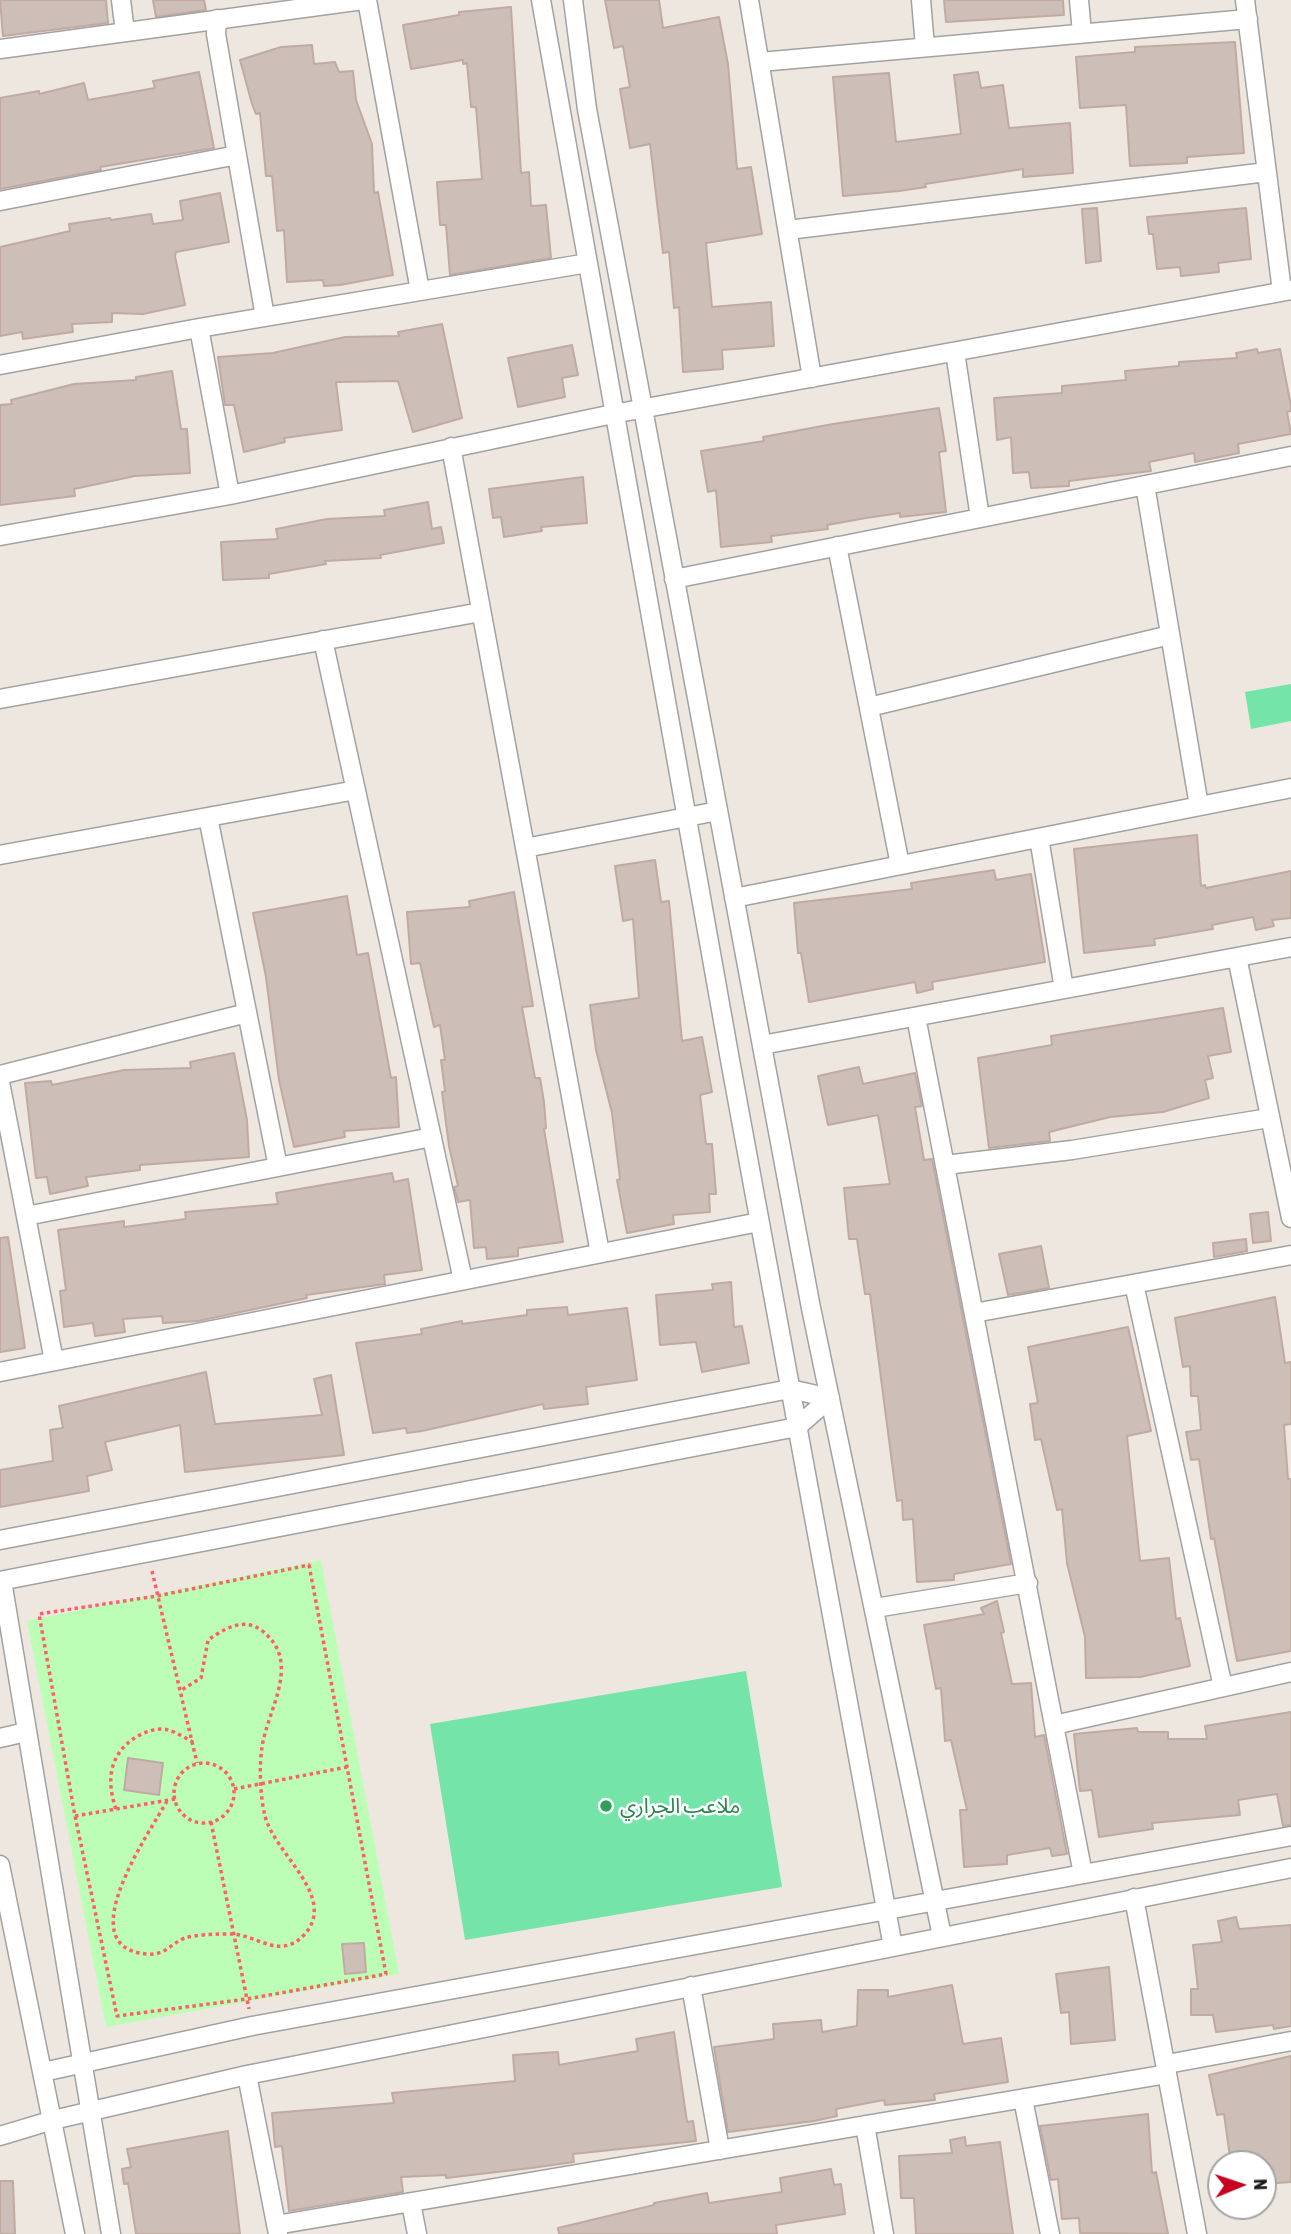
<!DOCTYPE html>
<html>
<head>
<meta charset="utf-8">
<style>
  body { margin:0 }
  #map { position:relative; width:1291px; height:2234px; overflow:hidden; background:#eee7df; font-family:"Asap Condensed",sans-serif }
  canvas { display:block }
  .north { position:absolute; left:1207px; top:2150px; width:70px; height:70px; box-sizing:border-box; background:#fff; border:2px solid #a4a4a4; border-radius:50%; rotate:88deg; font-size:19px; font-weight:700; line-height:28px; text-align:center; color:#1b1b1b }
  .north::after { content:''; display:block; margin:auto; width:24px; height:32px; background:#c6001e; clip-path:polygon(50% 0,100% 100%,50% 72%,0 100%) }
</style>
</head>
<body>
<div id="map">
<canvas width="1291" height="2234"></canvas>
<div class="north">N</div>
</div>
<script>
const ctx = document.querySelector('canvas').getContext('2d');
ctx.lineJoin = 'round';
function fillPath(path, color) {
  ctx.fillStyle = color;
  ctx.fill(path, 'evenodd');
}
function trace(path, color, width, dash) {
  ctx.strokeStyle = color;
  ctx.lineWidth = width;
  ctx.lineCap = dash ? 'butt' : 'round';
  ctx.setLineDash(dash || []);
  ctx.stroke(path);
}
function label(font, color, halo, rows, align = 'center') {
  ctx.font = font + ' "Asap Condensed","Noto Sans Arabic",sans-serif';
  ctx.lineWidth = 5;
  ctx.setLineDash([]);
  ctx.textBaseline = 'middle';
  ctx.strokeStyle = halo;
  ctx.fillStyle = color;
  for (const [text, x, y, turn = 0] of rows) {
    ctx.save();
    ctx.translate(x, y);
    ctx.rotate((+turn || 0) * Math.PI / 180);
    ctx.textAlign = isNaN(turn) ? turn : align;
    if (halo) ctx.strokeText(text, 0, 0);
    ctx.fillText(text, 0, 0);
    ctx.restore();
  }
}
fillPath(new Path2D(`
  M321 1560 399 1974 106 2027 27 1621Z`), '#bcfeb6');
fillPath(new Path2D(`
  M1291 684V721L1251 729 1245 692Z
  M746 1671 782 1887 465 1940 430 1724Z`), '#75e4a8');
const building = new Path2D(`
  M0 0H106L108 23 3 36Z
  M153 0H204L206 10 156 17Z
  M605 0H659L663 28 719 17 728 64 737 169 751 167 762 234 706 243 712 307 771 302 774 346 722 350 723 369 683 372 679 307 674 308 669 252 663 253 650 144 630 148 620 89 630 87 623 46 614 48Z
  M944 0H1063L1064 15 946 22Z
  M511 7 521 173 529 172 531 206 546 205 551 258 450 275 446 225H440L437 182 482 179 476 107H471L467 63 463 64V60L411 69 403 25 459 15V12Z
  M1235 42 1244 153 1187 157V163L1130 166 1126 105 1080 108 1076 57 1135 52V47Z
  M312 45 314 64 335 62 339 72 353 71 356 100 372 144 374 193 378 192 393 275 340 285 324 286 323 280 287 282 284 230 277 231 272 176H266L260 113 256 114 252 104 240 60 281 47Z
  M199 72 214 148 100 167 101 170 0 189V98L39 91V94L84 83 88 100 155 88 153 81Z
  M978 72 981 88 1003 85 1009 128 1070 123 1073 173 1023 177V169L925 184 926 187 899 191 843 196 833 77 889 73 896 142 961 134 954 75Z
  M220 193 229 242 176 252 175 256 185 305 143 314 112 313V322L72 324 73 332 23 339 22 332 0 336V247L70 231 69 224 110 218 111 220 151 214 153 224 183 220 180 201Z
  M1097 208 1101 261 1086 263 1082 209Z
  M1246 208 1251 259 1218 263 1219 272 1181 276 1180 267 1157 269 1153 234H1149L1147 217Z
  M442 324 462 418 413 432 398 381 336 382 342 430 284 438 285 442 244 452 234 405H225L218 357 273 353 345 337 399 336 398 332Z
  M572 345 578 375 562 378 565 397 518 407 508 358Z
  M1257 349 1258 353 1280 349 1291 406V411L1287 412 1291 434 1238 444 1239 453 1195 462 1194 453 1149 462 1151 471 1069 481V486L1031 488 1029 472 1013 473 1011 437 997 440 994 398 1062 393V386L1126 380 1125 371 1179 366V362L1237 358 1236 353Z
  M172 371 181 429H187L190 473 135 476 74 489 75 496 0 505V405L12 404 11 400 74 384 136 380V377Z
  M939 408 946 451 939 452 946 512 900 517V513L866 518 827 525 828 529 771 536 772 542 721 547 716 490 708 492 701 451 764 441 763 437 833 424Z
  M583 477 587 523 541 527 542 531 504 537 501 517 493 518 489 489Z
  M428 502 432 529 441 527 444 543 380 555 381 558 325 561 326 564 269 574V578L223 580 221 542 278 539 276 529 327 519 385 516 384 510Z
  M1197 835 1201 886 1205 885 1206 888 1291 871V918L1272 920 1274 926 1256 930 1253 917 1212 925 1213 929 1154 939 1155 945 1084 953 1074 849Z
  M655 860 661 902 669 901 682 1041 702 1037 712 1092 700 1095 706 1144H712L716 1194H709L710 1212 673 1215 674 1224 627 1233 617 1180 620 1179 612 1113 596 1050 590 1005 639 998 633 919 623 921 615 866Z
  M994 870 996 880 1031 874 1045 962 932 982 933 989 917 993 915 982 809 1002 801 953H798L794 903 912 889 911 883Z
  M514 892 533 1006 522 1007 535 1078H540L544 1102 546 1128 544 1129 563 1242 518 1248V1256L487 1259 486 1247 474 1248 470 1200 458 1202 454 1187 458 1186 449 1146 442 1092 445 1091 441 1060H445L440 1025 434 1027 420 963 411 964 407 912 470 907 469 901Z
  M347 896 357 955 368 953 391 1078 396 1077 399 1127 344 1131 345 1137 294 1147 279 1080 266 977 253 913Z
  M1223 1008 1231 1052 1208 1056 1213 1078 1205 1080 1209 1098 1163 1112 1110 1117 1049 1132 1050 1141 989 1148 978 1058 1052 1045 1051 1036Z
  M234 1053 247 1120 249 1157 140 1165V1170L86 1177 88 1186 50 1194 47 1177 36 1178 25 1083 51 1081 52 1085 124 1070 191 1068 190 1062Z
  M859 1067 863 1084 915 1073 922 1106 915 1107 924 1160 932 1159 1011 1564 954 1574V1580L917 1582 913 1519 903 1520 902 1500 897 1501 870 1294H865L857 1239H849L844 1188 890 1184 878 1115 828 1125 818 1076Z
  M392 1173 394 1182 408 1179 422 1270 384 1275 385 1284 306 1295 307 1298 198 1321 163 1323 162 1316 123 1319 125 1332 95 1336 93 1323 64 1327 60 1291 66 1290 58 1230 124 1221V1227L186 1219 185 1212 278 1204 276 1193Z
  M1268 1212 1271 1241 1253 1243 1250 1214Z
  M8 1237 25 1348 0 1352V1238Z
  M1246 1239 1247 1251 1214 1257 1213 1243Z
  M1041 1246 1049 1288 1008 1295 999 1254Z
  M731 1282 734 1327 742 1326 749 1363 702 1372 696 1342 660 1345 656 1295 713 1290 712 1284Z
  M1275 1297 1285 1363 1291 1362V1424L1284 1425 1288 1479H1291V1651L1237 1661 1214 1538 1211 1539 1199 1459 1191 1460 1186 1432 1201 1430 1198 1396H1191L1190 1366 1183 1367 1175 1318Z
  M567 1307 568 1315 627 1308 637 1380 586 1387 588 1404 544 1409 543 1404 422 1431 407 1433 406 1428 373 1433 356 1343 422 1334 421 1329 462 1321V1324L527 1315V1310Z
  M1128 1327 1151 1431 1127 1436 1140 1561 1169 1558 1176 1619 1180 1618 1190 1666 1140 1677 1086 1678 1085 1637 1067 1563 1062 1509 1057 1510 1041 1439 1035 1440 1030 1404 1038 1403 1028 1347Z
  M206 1372 215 1424 322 1415 314 1379 331 1375 344 1455 185 1472 180 1425 105 1442 112 1470 87 1476 89 1491 0 1507V1470L53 1461 50 1430 63 1428 59 1406Z
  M997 1601 1004 1632 1001 1633 1012 1684 1031 1683 1035 1737 1044 1735 1067 1854 1052 1856 1050 1848 1007 1855V1864L964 1867 960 1810H967L951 1740 945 1741 941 1688 936 1689 924 1625 984 1614 981 1608Z
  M1291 1712V1825L1283 1826 1277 1794 1238 1800 1240 1815 1152 1823 1153 1829 1099 1837 1092 1790 1080 1791 1074 1734 1137 1728 1138 1732H1168V1739H1207L1205 1726Z
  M128 1758 163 1763 159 1795 124 1790Z
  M1236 1917 1239 1929 1291 1925V2026L1274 2029 1273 2025 1216 2032 1213 2015H1191V1989H1198L1193 1945 1222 1942 1218 1921Z
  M364 1943 366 1972 345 1974 342 1944Z
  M1109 1967 1115 2040 1071 2044 1069 2012 1061 2013 1056 1974Z
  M952 1985 963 2044 1001 2038 1008 2082 934 2094 935 2100 885 2105 884 2100 836 2109 837 2116 814 2121 728 2132 714 2047 774 2039 773 2024 821 2020 822 2032 857 2026 858 1990H888V1997Z
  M674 2032 687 2122 693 2121 696 2141 573 2154 574 2162 531 2168 446 2178V2175L401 2177 403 2192 289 2211 282 2146 275 2147 272 2113 394 2103 392 2093 515 2081 513 2055 558 2052 559 2065 638 2051 636 2039Z
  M1291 2056V2182L1263 2184V2164H1231L1224 2114 1217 2115 1209 2075Z
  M1148 2114 1152 2173 1156 2172 1168 2234 1080 2233 1079 2218 1062 2219 1058 2179 1051 2180 1040 2126Z
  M228 2131 240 2234H136L128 2183 124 2184 122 2169 131 2167 127 2149Z
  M965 2137 966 2146 1000 2142 1013 2234H916L914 2198H901L899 2156 952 2153 950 2140Z
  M831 2169 834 2185 841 2184 845 2214 776 2225 777 2234H559L558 2228 654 2205V2203L707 2193 709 2203 782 2192 780 2178Z
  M0 2181H13L15 2234H0Z`);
fillPath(building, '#cebeb8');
trace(building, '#c0aaa1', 2);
const street = new Path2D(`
  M121 0 125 32
  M367 0 420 291
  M541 0 732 1071 893 1947
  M573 0 587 109 811 1308 942 1936
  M749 0 812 378
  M921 0 925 47
  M1079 0 1082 33
  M1245 0 1282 291
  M217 19 216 34 265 317
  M0 49 363 0
  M760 62 1248 19
  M0 201 237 155
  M788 230 1267 172
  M199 328 230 495
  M955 352 980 518
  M0 365 199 328 588 263
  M451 447 600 1253
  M1145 485 1199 806
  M0 536 230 495 613 414 1291 290
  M837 546 900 865
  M674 579 1291 456
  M323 640 463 1280
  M0 699 481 612
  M869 707 1170 635
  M208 817 278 1167
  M1039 838 1064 989
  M525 848 718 811
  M0 855 356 790
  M734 898 1291 788
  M1237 957 1291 1218
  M916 1017 1083 1874
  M762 1045 1291 947
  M0 1075 247 1013
  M0 1082 54 1361
  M945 1165 1072 1150 1269 1118
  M26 1216 432 1137
  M1134 1284 1223 1687
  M974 1313 1291 1255
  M0 1372 759 1222
  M0 1540 790 1389 830 1398
  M0 1581 797 1427 830 1398
  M2 1581 111 2234
  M875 1608 1028 1583
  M1054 1725 1291 1672
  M0 1738 26 1732
  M0 1865 75 2234
  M1134 1898 1197 2234
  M691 1986 720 2150
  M1167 2064 1291 2041
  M43 2072 252 2026 1291 1836
  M247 2075 278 2234
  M1023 2099 1050 2234
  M865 2125 884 2234
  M0 2136 53 2120 247 2075 1291 1868
  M411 2203 417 2234
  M276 2225 1167 2074`);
trace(street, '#a2a2a2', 21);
trace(new Path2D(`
  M309 1565 386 1974 247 1999 117 2016 75 1816 39 1614 157 1596Z
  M152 1571 197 1763
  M174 1793a30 30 0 1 1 60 0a30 30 0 1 1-60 0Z
  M234 1789 347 1767
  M167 1801C150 1832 68 1948 147 1954 165 1956 171 1943 185 1938 198 1934 220 1934 233 1934 258 1936 280 1959 303 1936 340 1898 275 1855 265 1816 260 1796 259 1767 262 1747 268 1708 303 1661 261 1630 243 1617 224 1629 208 1640L201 1678 180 1691
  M116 1809C106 1781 109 1754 136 1737 145 1732 157 1727 168 1730 176 1732 185 1738 193 1742
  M75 1816 175 1799
  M211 1822 249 2009`), '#ff5f67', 3.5, [3.5, 3.5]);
trace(street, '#fff', 18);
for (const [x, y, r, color] of [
  [606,1806,7,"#2e9e5b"]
]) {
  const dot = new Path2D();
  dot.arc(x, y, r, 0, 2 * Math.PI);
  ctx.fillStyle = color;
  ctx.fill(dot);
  trace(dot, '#fff', 2.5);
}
label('21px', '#27864d', '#fff', [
  ["ملاعب الجراري",620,1806]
], 'left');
</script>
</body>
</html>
